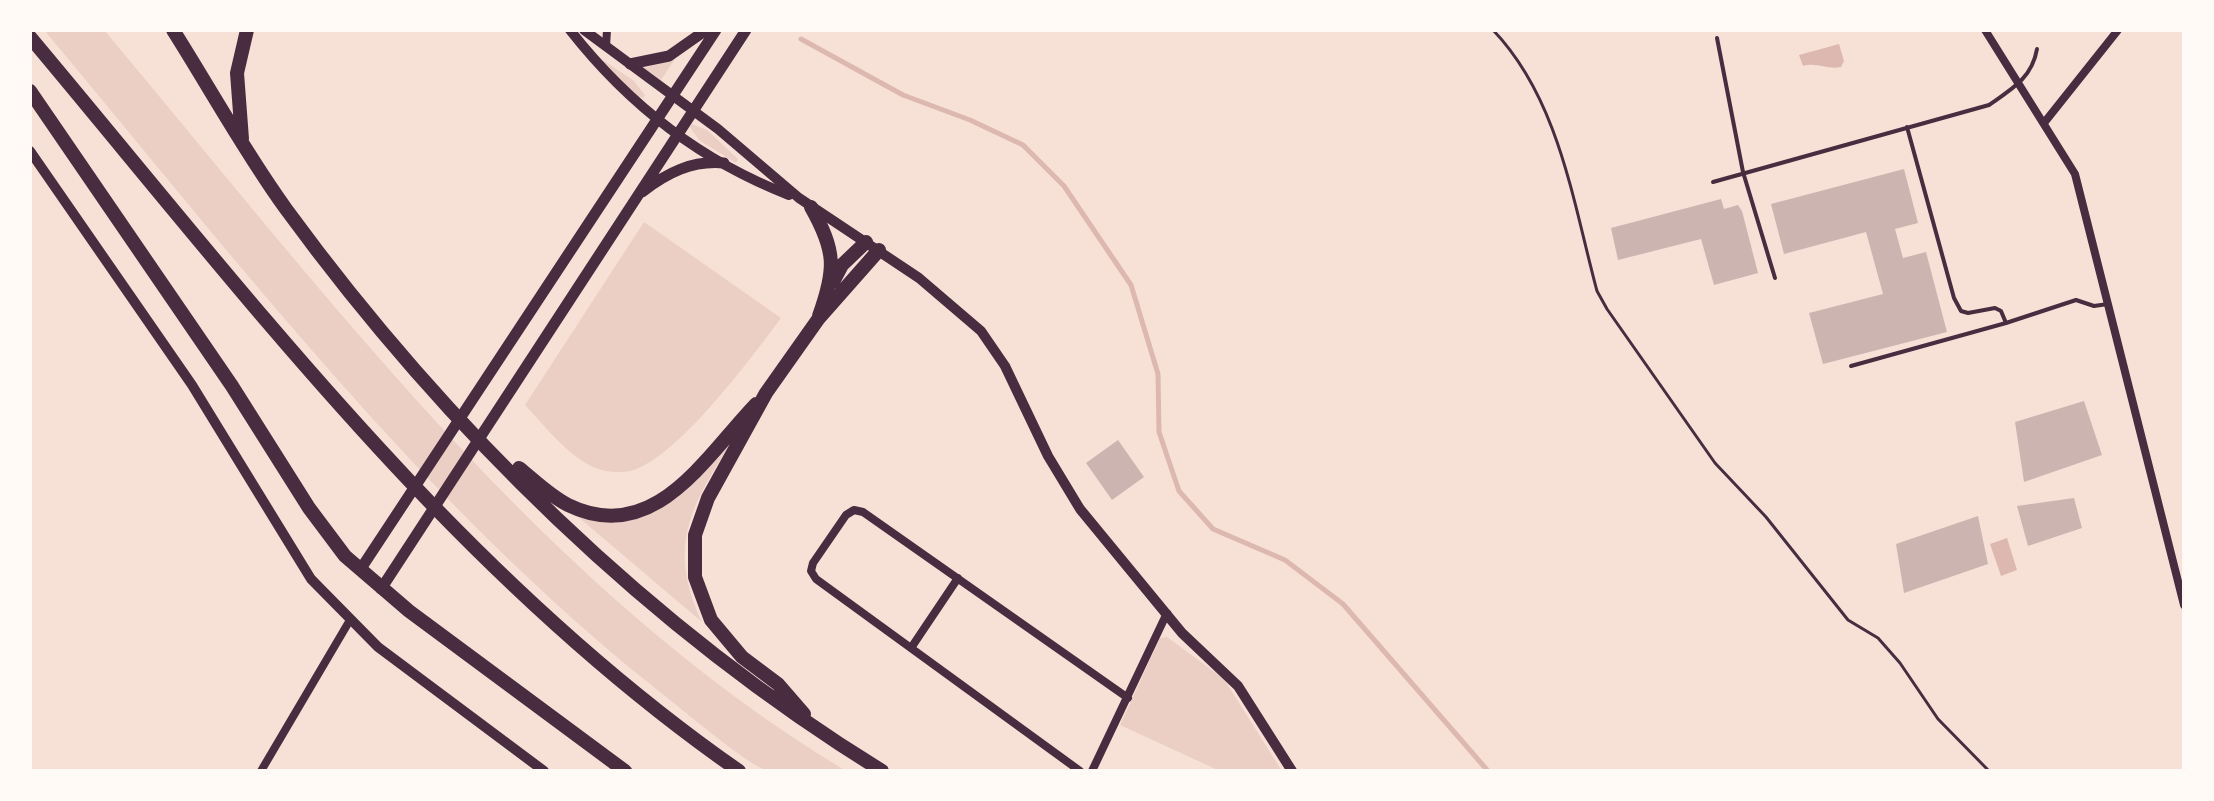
<!DOCTYPE html>
<html>
<head>
<meta charset="utf-8">
<style>
  body { margin:0 }
  #map { position:relative; width:2214px; height:801px; overflow:hidden; background:#f7e1d7; font-family:"DM Sans",sans-serif }
  canvas { display:block }
  .frame { position:absolute; inset:0; border:32px solid #fffaf5; pointer-events:none }
</style>
</head>
<body>
<div id="map">
<canvas width="2214" height="801"></canvas>
<div class="frame"></div>
</div>
<script>
const ctx = document.querySelector('canvas').getContext('2d');
ctx.lineJoin = 'round';
function fillPath(path, color) {
  ctx.fillStyle = color;
  ctx.fill(path, 'evenodd');
}
function trace(path, color, width, dash) {
  ctx.strokeStyle = color;
  ctx.lineWidth = width;
  ctx.lineCap = dash ? 'butt' : 'round';
  ctx.setLineDash(dash || []);
  ctx.stroke(path);
}
fillPath(new Path2D(`
  M44 30H104C328 296 544 589 846 771 825 771 786 776 768 771 749 766 684 711 665 696 425 507 239 263 44 30Z
  M675 59 661 80 644 68Z
  M603 60 634 81 645 95 643 98 634 94 601 63Z
  M692 124 707 130 738 159 736 163 699 140 690 127Z
  M644 222 781 318C753 356 675 461 630 471 617 474 598 471 587 464 563 450 544 425 525 405Z
  M732 441C690 508 667 546 702 622L577 516C654 531 685 497 732 441Z
  M1167 637 1224 679 1282 771H1220L1120 725 1160 638Z`), '#ebcfc5');
fillPath(new Path2D(`
  M1839 44 1844 61 1841 67C1827 70 1818 62 1803 66L1799 55Z
  M2007 538 2017 570 2001 576 1990 544Z`), '#dcb8b0');
trace(new Path2D(`
  M801 39 903 95 970 120 1023 145 1064 186 1131 285 1158 374 1159 432 1179 491 1213 529 1285 560 1343 604 1488 771`), '#dcb8b0', 5);
fillPath(new Path2D(`
  M1904 169 1918 223 1895 229 1903 258 1926 252 1947 332 1823 364 1809 313 1883 294 1866 232 1784 254 1771 204Z
  M1721 199 1724 209 1738 205 1742 211 1758 273 1714 285 1701 239 1618 260 1611 228Z
  M2084 401 2102 455 2024 482 2015 422Z
  M1118 440 1144 477 1112 500 1086 463Z
  M2074 498 2082 528 2028 546 2017 506Z
  M1978 516 1988 564 1904 593 1896 544Z`), '#ccb4b1');
trace(new Path2D(`
  M1493 30C1559 99 1573 202 1597 291L1607 309 1715 463 1766 517 1848 620 1878 638 1900 663 1938 719 1989 771`), '#4a2c40', 3);
trace(new Path2D(`
  M1717 38 1743 172 1775 278
  M1907 127 1954 298 1961 311 1968 313 1995 308 2001 311 2006 323 2076 300 2094 306 2108 304
  M1713 182 1989 105C2012 89 2032 78 2037 49
  M1851 366 2006 323`), '#4a2c40', 4);
trace(new Path2D(`
  M1985 30 2075 174 2184 605
  M606 46 607 30
  M2044 123 2118 30
  M911 648 958 578
  M261 771 350 620
  M1080 771 816 579 811 571 813 563 846 515 854 510 863 512 1128 698
  M1092 771 1167 613`), '#4a2c40', 8);
trace(new Path2D(`
  M570 30C628 104 701 161 789 195
  M584 30 718 129 799 198 919 278 981 331 1005 366 1048 456 1080 509 1182 633 1238 686 1292 771
  M30 151 192 385 311 579 378 647 544 771`), '#4a2c40', 10);
trace(new Path2D(`
  M630 64 669 56 706 30
  M642 192C667 173 692 160 724 163
  M360 570 716 30
  M381 589 746 30`), '#4a2c40', 11);
trace(new Path2D(`
  M173 30C211 90 244 151 286 209 446 428 650 628 882 771
  M30 37C249 298 456 574 739 771
  M30 91 232 386 309 508 345 556 409 611 625 771
  M242 139 237 73 247 30
  M811 207C836 251 836 269 819 316
  M833 282 842 265 866 242
  M519 468C534 480 550 496 568 505 654 547 705 457 756 404
  M804 714 778 684 742 657 711 620 695 577V535L708 498 766 393 819 318 879 250`), '#4a2c40', 14);
</script>
</body>
</html>
